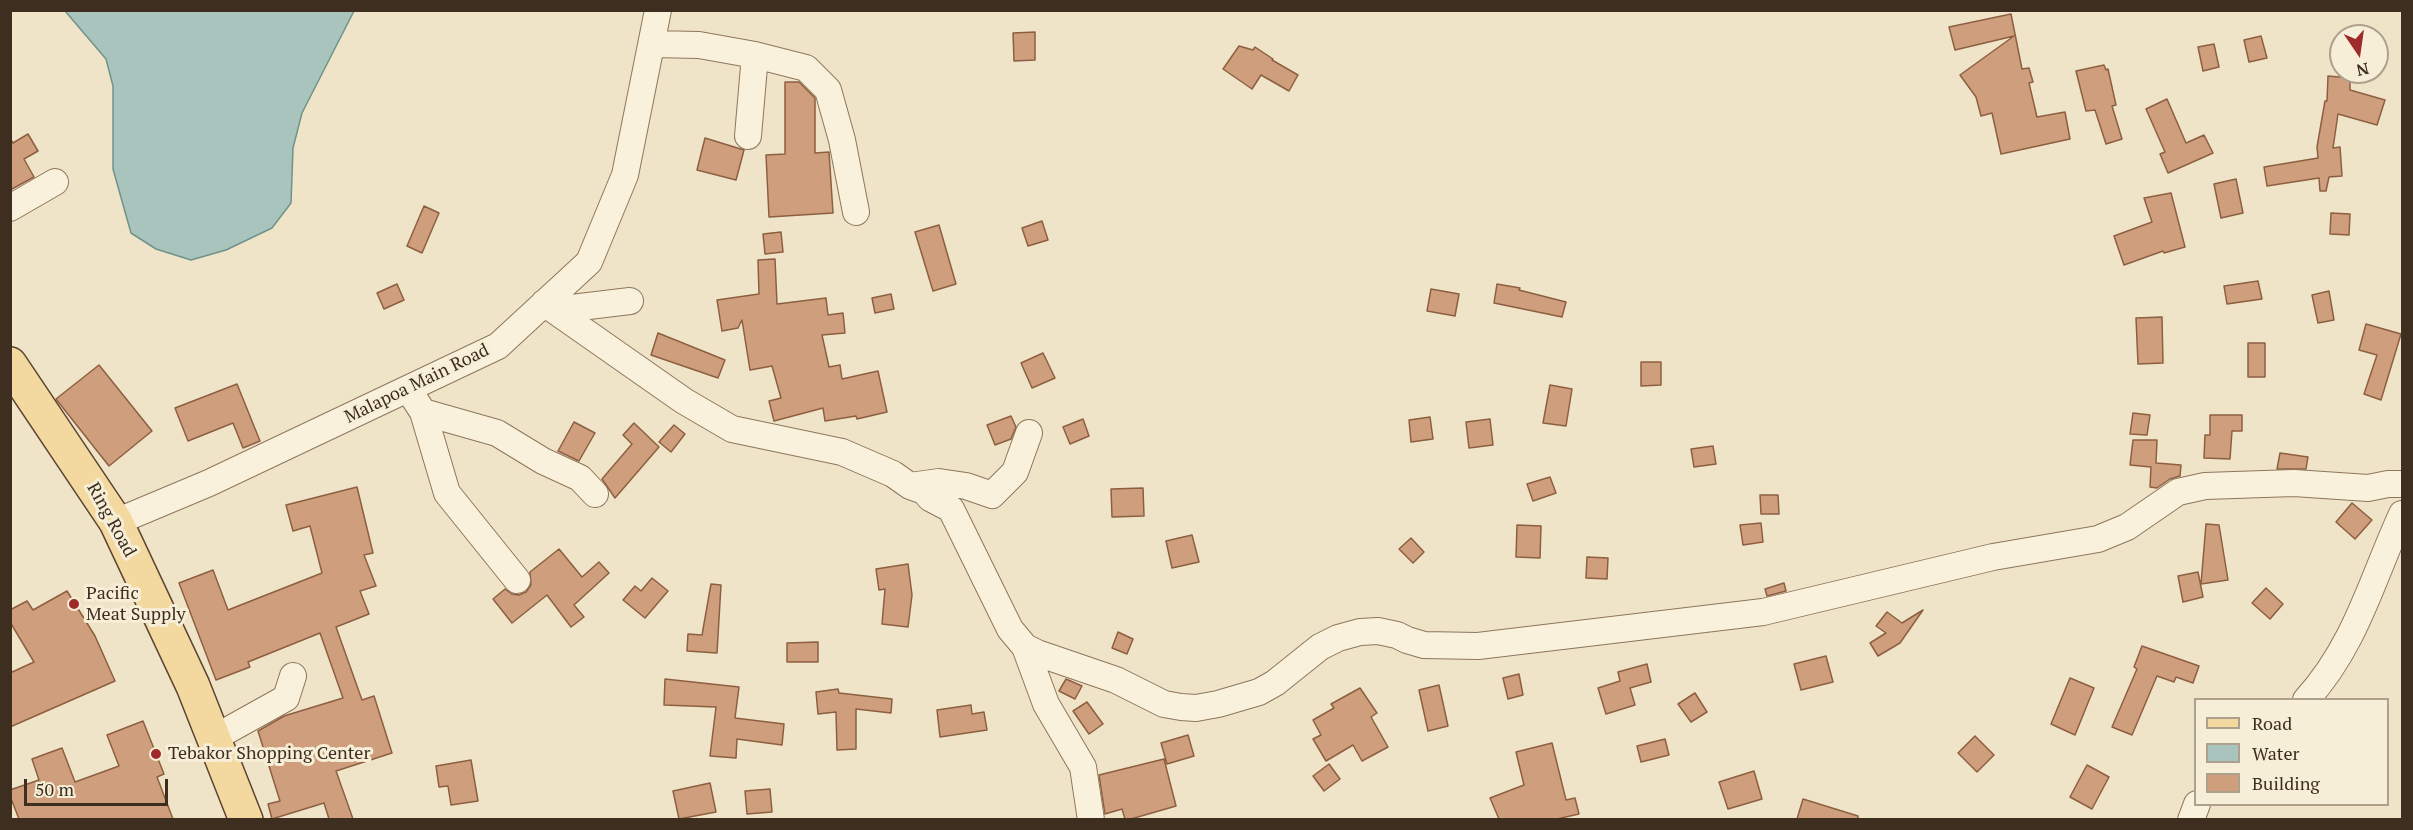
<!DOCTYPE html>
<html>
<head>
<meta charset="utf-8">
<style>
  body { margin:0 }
  #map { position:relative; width:2413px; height:830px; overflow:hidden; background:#f0e4c8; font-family:"PT Serif",serif }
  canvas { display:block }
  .frame { position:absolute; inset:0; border:12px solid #3d2e20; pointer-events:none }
  .legend { position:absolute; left:2194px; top:698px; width:195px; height:108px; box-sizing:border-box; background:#f7eed8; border:2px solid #ada18e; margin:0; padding:8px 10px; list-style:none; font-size:18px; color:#3d2e20 }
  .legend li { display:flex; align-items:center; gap:12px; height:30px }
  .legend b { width:30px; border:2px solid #ada18e }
  .north { position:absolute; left:2329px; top:24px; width:60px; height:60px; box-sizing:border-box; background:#f7eed8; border:2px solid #ada18e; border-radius:50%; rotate:167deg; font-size:16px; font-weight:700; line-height:24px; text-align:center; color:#3d2e20 }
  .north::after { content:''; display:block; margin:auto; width:21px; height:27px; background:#9e2a2b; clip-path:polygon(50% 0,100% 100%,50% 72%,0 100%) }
  .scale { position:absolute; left:24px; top:779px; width:144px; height:27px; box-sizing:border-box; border:3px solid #3d2e20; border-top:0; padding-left:8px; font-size:18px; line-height:21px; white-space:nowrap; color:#3d2e20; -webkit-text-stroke:4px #f7eed8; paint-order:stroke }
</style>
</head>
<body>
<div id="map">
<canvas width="2413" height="830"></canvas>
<div class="frame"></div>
<ul class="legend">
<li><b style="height:8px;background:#f3d9a0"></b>Road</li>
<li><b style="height:16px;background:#a9c4bc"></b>Water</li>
<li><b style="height:16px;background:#cf9f7d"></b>Building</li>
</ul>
<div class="north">N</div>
<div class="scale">50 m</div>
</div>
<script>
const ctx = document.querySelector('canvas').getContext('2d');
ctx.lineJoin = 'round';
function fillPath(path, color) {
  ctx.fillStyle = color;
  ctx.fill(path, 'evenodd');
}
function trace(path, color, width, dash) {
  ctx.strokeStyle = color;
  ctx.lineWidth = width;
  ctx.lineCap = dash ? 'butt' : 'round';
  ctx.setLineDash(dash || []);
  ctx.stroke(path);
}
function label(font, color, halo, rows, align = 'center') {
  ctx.font = font + ' "PT Serif",serif';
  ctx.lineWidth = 6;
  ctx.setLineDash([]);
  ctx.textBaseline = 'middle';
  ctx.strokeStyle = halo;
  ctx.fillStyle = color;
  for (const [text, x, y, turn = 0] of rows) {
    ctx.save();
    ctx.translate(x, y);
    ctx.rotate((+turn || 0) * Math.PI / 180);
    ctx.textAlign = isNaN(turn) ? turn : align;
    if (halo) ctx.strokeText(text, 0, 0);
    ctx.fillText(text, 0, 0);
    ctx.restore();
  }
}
const water = new Path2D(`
  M65 11H354L302 113 293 148 291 203 272 228 226 250 191 260 156 249 131 233 113 169V86L106 59Z`);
fillPath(water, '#a9c4bc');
trace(water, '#6f938a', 1.5);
const building = new Path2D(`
  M2011 14 2022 69 2029 68 2033 82 2029 83 2037 117 2065 112 2070 139 2001 154 1992 113 1981 116 1976 97 1960 75 2014 36 1955 50 1949 27Z
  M1035 32V60L1014 61 1013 33Z
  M2261 36 2267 58 2249 62 2244 40Z
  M2214 44 2219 67 2203 71 2198 47Z
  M1239 46 1253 50 1255 47 1273 59 1272 60 1298 75 1289 91 1261 75 1252 89 1223 69Z
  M2104 65 2106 70 2108 69 2116 105 2112 106 2122 139 2106 144 2095 110 2086 111 2076 71Z
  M2328 76 2350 78V90L2385 100 2377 125 2338 114 2333 148 2340 147 2342 176 2329 177 2326 191H2320L2319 178 2267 186 2264 167 2318 158 2317 147 2325 101H2327Z
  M785 82H799L815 98V153L829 152 833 213 769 217 766 155 785 154Z
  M2167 99 2186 143 2204 135 2213 153 2168 173 2160 154 2165 152 2146 109Z
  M28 134 38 151 24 159 34 177 10 190V138L13 143Z
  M705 138 744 150 736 180 697 170Z
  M2236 179 2243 213 2221 218 2214 184Z
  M2171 193 2185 247 2164 253 2163 251 2124 265 2114 236 2152 222 2144 198Z
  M424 206 439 213 422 253 407 246Z
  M2331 213 2350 214 2349 235 2330 234Z
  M1042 221 1048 240 1028 246 1022 228Z
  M939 225 956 284 933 291 915 232Z
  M781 232 783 252 765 254 763 234Z
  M775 259 777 304 826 298 828 315 843 313 845 333 822 335 829 367 840 365 842 379 878 371 887 412 857 419 856 416 825 421 823 408 774 421 769 401 781 398 772 366 750 370 742 320 738 328 722 331 717 300 759 294 758 260Z
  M2258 281 2262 299 2227 304 2224 286Z
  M397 284 404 300 384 309 377 293Z
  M1497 284 1520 288 1519 290 1566 302 1562 317 1494 303Z
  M1431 289 1459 294 1455 316 1427 311Z
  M2329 291 2334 320 2318 323 2312 295Z
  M891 294 894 309 875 313 872 298Z
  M2162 317 2163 363 2138 364 2136 318Z
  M2366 324 2401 334 2381 400 2364 394 2377 355 2359 350Z
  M658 333 725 360 718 378 651 355Z
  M2248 343H2265V377H2248Z
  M1043 353 1055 378 1032 388 1021 363Z
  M1641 362H1661V385L1641 386Z
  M99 365 152 431 109 466 56 399Z
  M237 384 260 441 243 448 233 423 188 441 175 408Z
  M1550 385 1572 389 1566 426 1543 423Z
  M2133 413 2150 415 2147 435 2130 434Z
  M2210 415H2242V431H2232L2230 459 2204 458 2205 435H2210Z
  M1011 416 1016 427 1011 439 995 445 987 425Z
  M1430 417 1433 439 1411 442 1409 420Z
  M1083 419 1089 436 1070 444 1063 427Z
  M1490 419 1493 445 1469 448 1466 422Z
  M574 422 595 433 579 461 558 451Z
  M634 423 659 447 615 498 602 479 632 444 623 435Z
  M674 425 685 434 671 452 659 442Z
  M2133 440H2157L2156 463 2181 465 2180 476 2170 479 2157 488 2150 487 2151 467 2130 465Z
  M1713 446 1716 464 1694 467 1691 449Z
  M2280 453 2308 457 2306 469H2277Z
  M1550 477 1556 493 1533 501 1527 484Z
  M357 487 373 553 364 555 376 586 360 591 369 614 336 627 362 700 374 696 392 753 336 771 353 819H329L324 803 272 819 268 804 280 801 258 731 284 716 343 698 320 633 248 662 250 667 216 680 179 583 213 570 228 610 322 573 310 526 293 531 286 505Z
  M1143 488 1144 516 1112 517 1111 489Z
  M1760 495H1778L1779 514H1761Z
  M2352 503 2372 520 2355 539 2336 522Z
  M1761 523 1763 542 1743 545 1740 525Z
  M2206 524 2219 525 2228 580 2201 584Z
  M1517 525 1541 526 1540 558 1516 557Z
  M1192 535 1199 562 1172 568 1166 541Z
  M1411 538 1424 552 1413 563 1399 549Z
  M559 549 582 577 599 562 609 573 574 605 584 617 571 627 547 595 512 623 493 599 505 589 512 594 519 595 526 592 531 585 530 572Z
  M1587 557 1608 558 1607 579 1586 578Z
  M908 564 912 595 908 627 882 624 885 589 879 590 876 569Z
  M2198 572 2203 597 2183 602 2178 576Z
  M652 578 668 591 645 618 623 600 635 586 641 591Z
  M1784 583 1786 591 1767 596 1765 589Z
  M711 584 721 585 717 653 687 651 688 634 702 635Z
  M2266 588 2283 604 2270 619 2252 603Z
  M67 591 95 636 115 681 10 727V673L34 662 10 622V610L27 601 33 610Z
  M1923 610 1900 643 1878 656 1870 643 1886 633 1876 626 1887 612 1902 623Z
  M1118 632 1133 639 1127 654 1112 648Z
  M818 642V662H787V643Z
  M2142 646 2199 666 2193 683 2176 677 2174 682 2157 676 2132 735 2112 727 2137 669 2134 667Z
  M1826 656 1833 682 1801 690 1794 664Z
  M1647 664 1651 682 1630 688 1635 705 1606 714 1598 688 1620 681 1618 672Z
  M1519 674 1523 695 1508 699 1503 678Z
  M2070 678 2094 688 2075 735 2051 724Z
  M665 679 739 687 735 718 784 724 782 745 737 739 736 758 710 756 716 707 664 705Z
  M1066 679 1082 686 1075 699 1059 691Z
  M1439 685 1448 726 1428 731 1419 690Z
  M1360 688 1377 713 1371 717 1388 747 1362 761 1353 745 1326 761 1313 739 1321 735 1313 720 1334 708 1331 704Z
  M838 689 839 693 892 699 891 713 856 709V749L837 750 836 712 818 714 816 692Z
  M1695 693 1707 712 1691 722 1678 704Z
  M1087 702 1103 724 1089 734 1073 711Z
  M971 705 972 714 984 712 987 730 940 737 937 710Z
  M143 721 164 774 157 777 173 819H19L10 796V790L39 780 32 759 62 748 75 782 119 766 107 735Z
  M1188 735 1194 756 1167 764 1161 743Z
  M1975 736 1994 755 1977 772 1958 753Z
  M1665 739 1669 755 1641 762 1637 746Z
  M1552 743 1566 800 1575 798 1579 814 1557 819H1499L1490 798 1524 785 1516 752Z
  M1164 759 1176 806 1131 819H1125L1122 809 1105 814 1099 775Z
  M471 760 478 801 451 805 448 786 439 787 436 766Z
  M1329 764 1340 779 1324 791 1313 776Z
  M2087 765 2109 777 2092 809 2070 797Z
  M1754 771 1762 799 1728 809 1719 782Z
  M710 783 716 812 679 819 673 791Z
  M770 789 772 812 747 814 745 791Z
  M1803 799 1858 816V819H1797Z`);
fillPath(building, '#cf9f7d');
trace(building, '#8d5f41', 1.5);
const minor = new Path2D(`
  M652 44 699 45 755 55 806 68 828 90 842 140 856 212
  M748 136 755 55
  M10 208 55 182
  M544 303 684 401 732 429 842 452 893 474 910 486 924 491 930 498 951 509 1010 629 1025 647 1037 653 1116 680 1164 704 1181 707 1196 708 1218 704 1259 692 1275 683 1320 647 1338 638 1360 632 1378 631 1397 635 1407 640 1424 645 1478 646 1763 612 1993 557 2098 539 2127 527 2178 492 2205 486 2294 483 2368 488 2388 484H2402
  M555 310 630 301
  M408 389 423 412 447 493 517 580
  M423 412 497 433 543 461 580 478 595 494
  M910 486 939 482 966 486 992 495 1015 472 1029 433
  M116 522 209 483 498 346 589 262 625 175 658 10
  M1025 647 1046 704 1083 767 1091 820
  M2306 700C2356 645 2372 579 2402 514
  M214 738 286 698 293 676
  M2191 820 2197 804`);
const major = new Path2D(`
  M10 364 116 522 193 686 246 820`);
trace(minor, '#8d765c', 28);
trace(major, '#5b4430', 36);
trace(minor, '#faf1dc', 26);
trace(major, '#f3d9a0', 33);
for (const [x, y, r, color] of [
  [74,604,6,"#9e2a2b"],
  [156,754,6,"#9e2a2b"]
]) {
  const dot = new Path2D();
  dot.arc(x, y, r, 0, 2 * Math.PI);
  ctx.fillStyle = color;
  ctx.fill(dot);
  trace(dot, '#f7eed8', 2);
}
label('18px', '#3d2e20', '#f7eed8', [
  ["Malapoa Main Road",417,384,-26],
  ["Ring Road",111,520,61]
]);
label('18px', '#3d2e20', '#f7eed8', [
  ["Pacific",86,594],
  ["Meat Supply",86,615],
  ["Tebakor Shopping Center",168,754]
], 'left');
</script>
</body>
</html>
